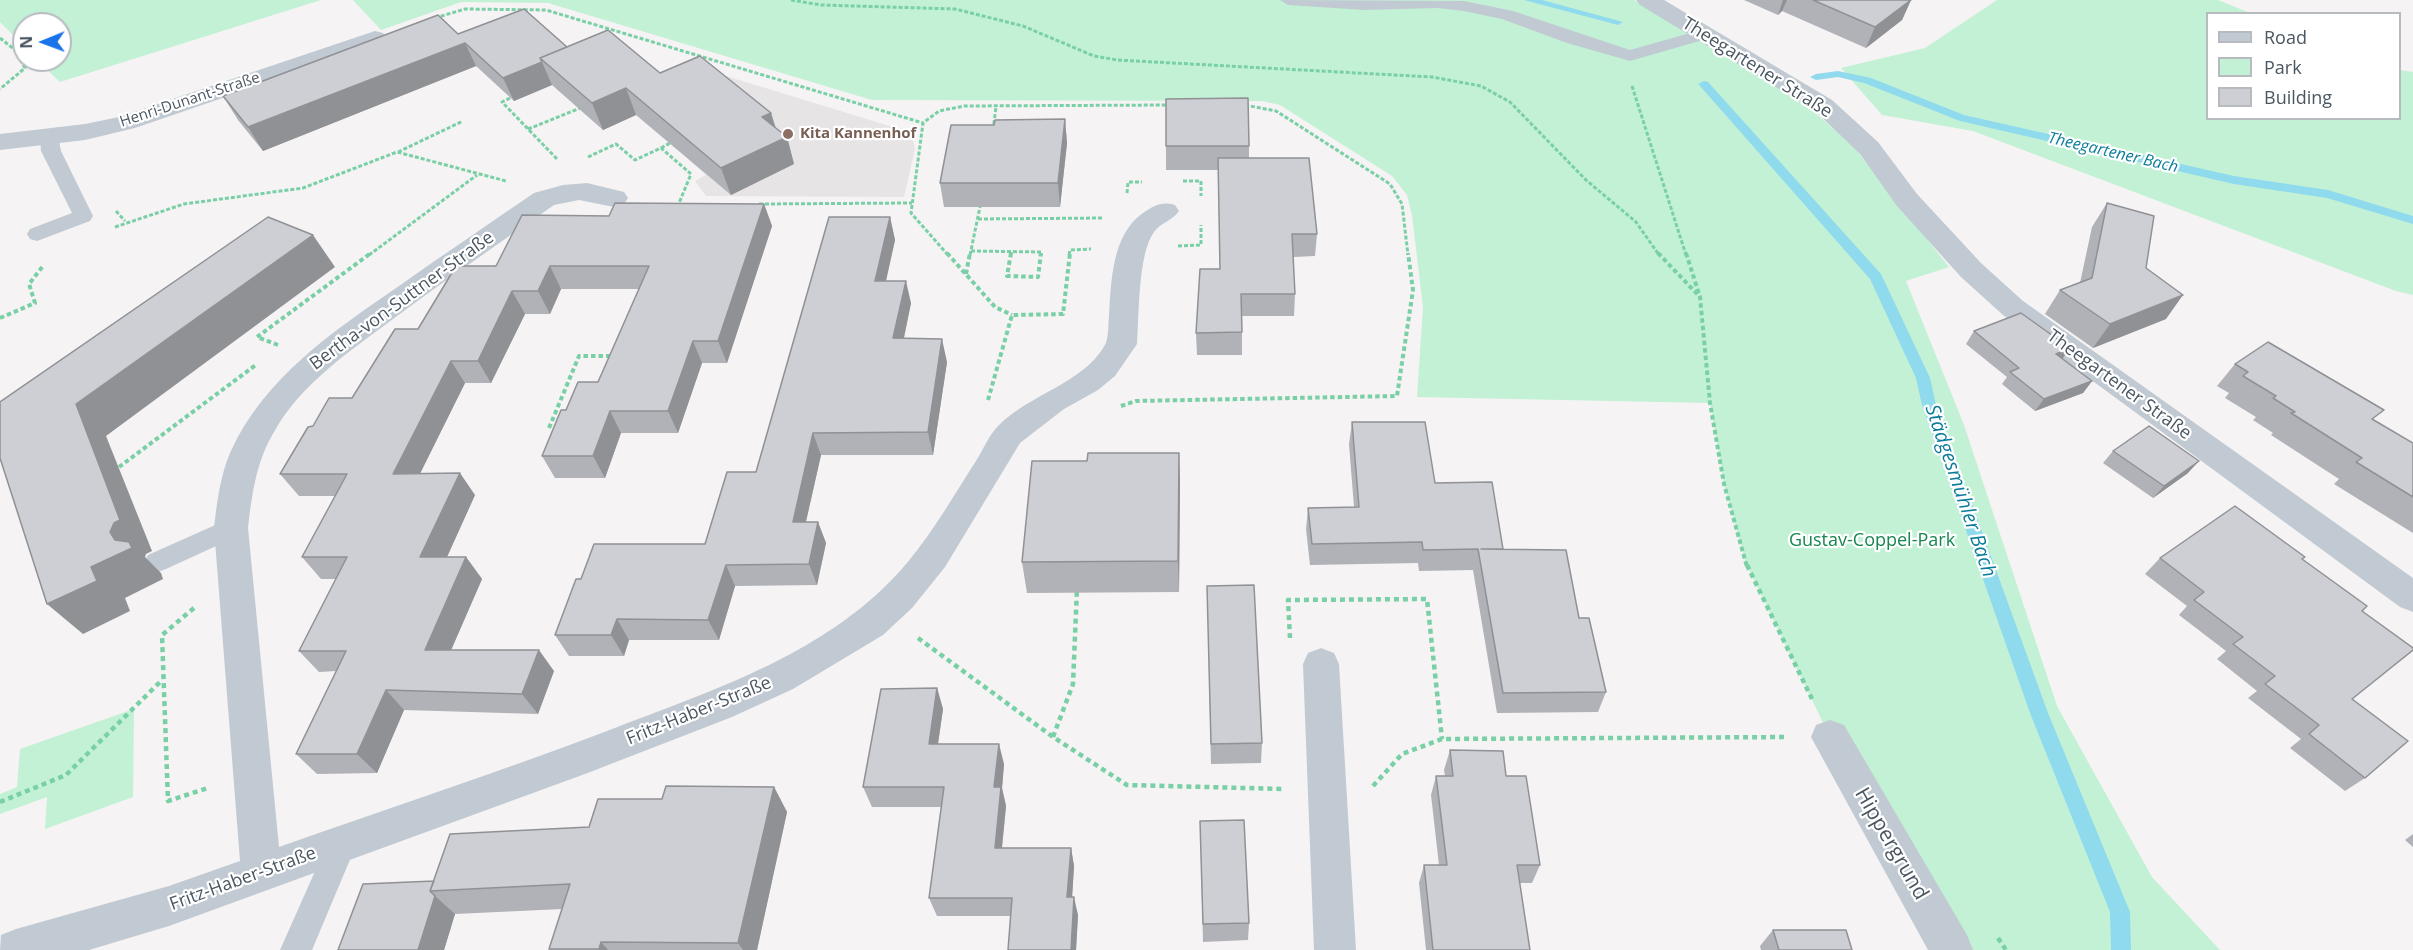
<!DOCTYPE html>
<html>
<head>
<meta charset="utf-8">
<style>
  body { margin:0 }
  #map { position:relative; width:2413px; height:950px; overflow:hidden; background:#f5f3f3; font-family:"Open Sans",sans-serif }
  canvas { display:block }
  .legend { position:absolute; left:2206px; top:12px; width:195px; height:108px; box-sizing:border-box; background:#fff; border:2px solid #b7bbc0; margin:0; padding:8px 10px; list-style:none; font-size:18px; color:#4a5661 }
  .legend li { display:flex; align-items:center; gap:12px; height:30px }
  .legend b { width:30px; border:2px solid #b7bbc0 }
  .north { position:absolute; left:12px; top:12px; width:60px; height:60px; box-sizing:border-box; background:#fff; border:2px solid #b7bbc0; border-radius:50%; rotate:269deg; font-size:16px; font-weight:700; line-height:24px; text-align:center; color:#4a5661 }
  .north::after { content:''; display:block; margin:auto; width:21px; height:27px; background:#1a73e8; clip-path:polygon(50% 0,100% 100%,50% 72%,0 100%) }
</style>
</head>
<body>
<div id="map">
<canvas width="2413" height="950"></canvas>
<ul class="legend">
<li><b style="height:8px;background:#c1cad2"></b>Road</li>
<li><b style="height:16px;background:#c3f1d5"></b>Park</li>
<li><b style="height:16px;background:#cdcfd5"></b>Building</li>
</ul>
<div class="north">N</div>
</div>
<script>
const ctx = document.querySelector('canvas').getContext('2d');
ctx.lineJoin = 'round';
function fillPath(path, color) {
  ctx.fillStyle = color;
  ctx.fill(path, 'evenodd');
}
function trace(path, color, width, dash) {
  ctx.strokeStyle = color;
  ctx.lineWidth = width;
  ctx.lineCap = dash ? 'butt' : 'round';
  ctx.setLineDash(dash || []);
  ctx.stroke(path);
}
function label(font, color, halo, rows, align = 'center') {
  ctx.font = font + ' "Open Sans",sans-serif';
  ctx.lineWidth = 4.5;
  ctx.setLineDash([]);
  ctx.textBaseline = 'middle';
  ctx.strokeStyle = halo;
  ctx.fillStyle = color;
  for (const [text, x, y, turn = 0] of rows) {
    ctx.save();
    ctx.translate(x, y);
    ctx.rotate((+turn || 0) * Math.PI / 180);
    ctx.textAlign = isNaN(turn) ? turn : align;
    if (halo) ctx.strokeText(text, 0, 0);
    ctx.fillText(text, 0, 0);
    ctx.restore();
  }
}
fillPath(new Path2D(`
  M726 76 906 131 913 139 915 149 904 197 706 196 695 181 706 175 688 159 709 83Z`), '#e6e4e5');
fillPath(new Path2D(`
  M0 0H321L60 82 37 60H60V24H24V46L0 22Z
  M353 0H1634L1797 97 1853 146 1949 267 1906 281 1964 425 2057 706 2152 877 2220 950H1952L1830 737 1746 564 1724 484 1710 403 1417 397 1423 307 1412 215 1407 195 1392 176 1280 105 1262 101 872 100 548 3 461 2 381 30Z
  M1997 0H2218L2250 13 2208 14V118H2400V70L2413 72V295L2396 291 1973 131 1882 115 1841 68 1925 48Z
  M134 709 133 797 45 829 47 797 0 814V794L17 787 20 749Z`), '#c3f1d5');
fillPath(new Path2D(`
  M1524 0H1542L1623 22 1618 25Z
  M1838 71 1871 78 1964 115 2234 176 2328 190 2413 216V224L2327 198 2234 184 1960 121 1864 83 1838 77 1816 80 1810 77 1816 74Z
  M1704 81 1708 82 1881 274 1930 378 1936 405 2048 713 2130 912 2131 950H2111L2110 912 2030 713 1922 405 1916 378 1870 279 1700 86 1698 84Z`), '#90daee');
trace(new Path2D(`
  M791 0 821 5 955 9 1023 26 1094 56 1117 60 1432 77 1481 86 1510 102 1586 180 1636 222 1659 255
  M435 18 465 9 546 10 923 123
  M0 38 15 50 25 68 0 89
  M1632 86 1686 255
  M510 98 502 102 557 159
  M1245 105 1276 111 1390 184 1402 204 1408 255
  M528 129 583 107
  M993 130 996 107
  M661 148 670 143
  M398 152 463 121
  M588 157 616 144 635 160 661 148 691 174 677 208
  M1183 181H1201V196
  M1127 193 1128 182H1142
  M759 204 912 203
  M116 211 125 221
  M978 219 1103 218
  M115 227 184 204 303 188 397 152 506 181
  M1178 246 1201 245V225
  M971 251 1041 252V255
  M369 255 477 175
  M948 255 911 213 923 123 939 111 964 106 1168 105
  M970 255 981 202
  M1011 255V252
  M1069 255 1070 250 1091 249`), '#7ad0a6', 3, [4, 2]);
trace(new Path2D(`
  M947 253 995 307 1012 315
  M1011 253 1007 276 1038 277 1041 253
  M1658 253 1700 297
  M1686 253 1700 297 1710 403 1724 484 1747 567
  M966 274 970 253
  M0 318 35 303 29 284 43 266
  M278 345 257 337 371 253
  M988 400 1012 315 1063 314 1070 253
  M1121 406 1136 401 1397 396 1413 290 1408 253
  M549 428 579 356H614
  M119 467 257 364`), '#7ad0a6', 4, [4.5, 3]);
trace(new Path2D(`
  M1747 565 1812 699
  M194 608 162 635 168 801 208 788
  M918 638 1053 737 1127 785 1284 789
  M1290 638 1288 600 1427 599 1442 739
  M1053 737 1073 684 1077 588
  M1373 786 1402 754 1442 739 1788 737
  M0 802 66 775 162 680
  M1998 938 2006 950`), '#7ad0a6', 4.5, [5, 4]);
fillPath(new Path2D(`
  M1280 0 1464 1 1513 11 1630 50 1704 29 1713 34 1710 38 1630 61 1567 43 1502 19 1464 11 1438 8 1365 10 1288 5Z
  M49 130 58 136 61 151 93 216 90 221 37 241 30 239 27 234 30 229 72 213 41 151 40 136Z
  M231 518 240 521 243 528 240 535 166 569 157 572 148 569 144 562 148 555Z
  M342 829 352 833 357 843 312 950H280L332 833Z`), '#c1cad2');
fillPath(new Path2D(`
  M1636 0H1664L1832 100 1878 142 1917 194 1981 263 2023 301 2413 578V612L2400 607 2003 315 1961 277 1897 206 1860 154 1814 110 1640 5Z
  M375 31 383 33 387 38 383 43 135 128 85 140 0 150V134L85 124 119 117Z
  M587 183 624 192 628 198 624 204 614 207 579 200 554 205C501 242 448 278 397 316 353 349 301 383 274 432 256 462 252 494 248 528L279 847C389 808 499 772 607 731 713 690 831 653 907 563 933 532 954 495 976 461 983 450 989 435 998 426 1029 394 1083 384 1105 345 1109 337 1108 325 1109 316 1111 282 1112 234 1143 213 1154 206 1161 201 1175 205L1179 211C1172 221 1160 223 1154 232 1138 253 1139 317 1137 344L1115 376 1098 390 1064 409 1020 443 945 567 912 608 883 635 793 689 732 717 585 774 169 926 89 950H0L1 935 16 929 169 886 240 861 214 528C217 502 220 477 230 453 264 377 334 331 399 286 444 254 489 224 534 193L563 185Z
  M1321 648 1334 653 1339 664 1356 950H1314L1303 664 1308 653Z
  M1830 720 1844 725 1967 935 1973 950H1928L1811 737 1816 725Z`), '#c1cad2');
fillPath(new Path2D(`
  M1744 0H1911L1902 20 1866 48 1782 11 1778 15Z
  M458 34 567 47 660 73 771 113 776 128 787 137 794 164 731 195 636 115 603 130 552 85 514 101 476 66 263 151 238 120 223 96Z
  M1065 119 1067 143 1060 207H944L940 183Z
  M1166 146H1249V158L1317 234 1315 256 1293 257 1295 294 1294 316H1242V355H1197L1196 333 1220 269 1218 170H1166Z
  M2107 203 2146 268 2166 319 2093 348 2045 314 2060 290 2080 283 2092 227Z
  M764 204 772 226 727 363H702L678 433H621L605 478H555L542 456 566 410 598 382 639 289H561L550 314H525L491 383H465L420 473 475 495 447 557H466L482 579 451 650 554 671 538 714 404 710 377 773 317 774 296 754 336 671 319 672 299 651 336 579H321L302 557 335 496H299L280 474 313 426 352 398 418 329 496 266 609 216Z
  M890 217 895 240 886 281 911 303 904 338 947 362 933 455H821L806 522H818L826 543 817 585 735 586 719 640H629L624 656H569L555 635 581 579 705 544 756 472Z
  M1974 331 2063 359 2092 381 2083 393 2035 411 2002 384 2007 377 1966 344Z
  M2235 364 2374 420 2413 443V533L2334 484 2339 479 2271 435 2273 433 2253 420 2256 417 2225 398 2229 393 2217 386Z
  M1352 422 1435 483 1503 549 1579 618 1606 692 1598 712 1497 713 1473 570 1419 571 1418 563 1310 565 1306 529 1308 508 1354 507 1349 444Z
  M2113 451 2188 473 2153 498 2103 463Z
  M1179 453 1180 485 1179 592 1027 593 1022 562 1087 461Z
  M2305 557 2302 560 2362 611 2352 699 2365 778 2345 791 2290 748 2301 739 2248 698 2257 691 2217 659 2226 651 2179 615 2187 606 2145 574 2160 558Z
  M1207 586 1262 743 1261 763 1211 764Z
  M937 688 943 709 938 744 1004 764 1002 788 1006 806 1002 848H1071L1074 866 1072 897 1078 915 1076 950H1008L1011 916H937L929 898 941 807H872L863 787Z
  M1450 750 1506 776 1540 865 1532 883H1520L1530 950H1426L1419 883 1424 865H1439L1431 795 1436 776H1445L1444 770Z
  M774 787 787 812 757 950H550L549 949 562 909 455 914 444 950H338L434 881 589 827 662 799Z
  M1200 821 1249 923 1248 940 1203 942Z
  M2413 834V847L2405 840Z
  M1773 930 1852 950H1761L1760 946Z`), '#b0b2b7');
fillPath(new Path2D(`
  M1783 0H1787L1782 11 1778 15Z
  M1911 0 1902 20 1866 48 1875 27Z
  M465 43 476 66 263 151 248 127Z
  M542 62 552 85 514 101 503 78Z
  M626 88 636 115 603 130 592 103Z
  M771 113 779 140 787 137 794 164 731 195 721 168 762 117Z
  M1065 119 1067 143 1060 207 1058 183Z
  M764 204 772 226 727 363 718 341Z
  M890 217 895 240 881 303 875 281Z
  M313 235 335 267 106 436 152 551 146 554 145 557 161 573 163 579 125 598 130 611 83 634 47 604 91 567 115 540 110 532 76 404Z
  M550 266 561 289 550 314 538 291Z
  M906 281 911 303 899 361 893 338Z
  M512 291 525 314 491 383 478 361Z
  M2183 295 2166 319 2093 348 2110 324Z
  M942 339 947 362 933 455 928 432Z
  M693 341 702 363 678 433 668 411Z
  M2070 348 2061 361 2056 354Z
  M451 361 465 383 409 496 393 474Z
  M2092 381 2083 393 2035 411 2044 399Z
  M610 411 621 433 605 478 593 456Z
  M813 433 821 455 801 543 793 522Z
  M1179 453 1180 485 1179 592 1178 561Z
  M2199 461 2188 473 2153 498 2164 486Z
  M460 473 475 495 437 579 420 557Z
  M818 522 826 543 817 585 809 564Z
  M466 557 482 579 442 671 425 650Z
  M726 565 735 586 719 640 708 620Z
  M617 619 629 640 624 656 611 635Z
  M539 650 554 671 538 714 522 694Z
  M937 688 943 709 935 764 929 744Z
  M386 690 404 710 377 773 357 754Z
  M999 744 1004 764 1002 788 1006 806 1000 866 995 848 994 787Z
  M774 787 787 812 757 950H743L738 943Z
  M1071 848 1074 866 1071 915 1067 897Z
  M435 896 455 914 444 950H418Z
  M1074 897 1078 915 1076 950H1071Z
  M601 942 608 950H599V949Z`), '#909195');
const building = new Path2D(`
  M1813 0H1911L1875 27Z
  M524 9 567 47 540 58 542 62 503 78 465 43 248 127 223 96 438 15 458 34Z
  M608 30 660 73 700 56 771 113 762 117 787 137 721 168 626 88 592 103 540 58Z
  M1248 98 1249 146H1166V99Z
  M1065 119 1058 183H940L951 125H994L995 120Z
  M1218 158H1309L1317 234H1292L1295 294H1241L1242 332 1196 333 1200 269H1220Z
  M615 203 764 204 718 341H693L668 411H610L593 456H542L561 410H566L578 382H598L649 266H550L538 291H512L478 361H451L393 474 460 473 420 557H466L425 650H539L522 694 386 690 357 754H296L346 651H299L347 557H302L347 474H280L308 427 313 426 329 398H352L395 329H418L456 266H496L522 215 609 216Z
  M2107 203 2154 216 2146 268 2183 295 2110 324 2060 290 2092 278Z
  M268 217 313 235 76 404 120 520 114 523 110 532 115 540 129 542 132 548 91 567 97 581 47 604 0 458V402Z
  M829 217H890L875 281H906L893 338 942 339 928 432 813 433 793 522H818L809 564 726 565 708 620 617 619 611 635H555L576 579H581L594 544H705L727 472H756Z
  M2021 313 2070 348 2056 354 2092 381 2044 399 2010 372 2019 368 1974 331Z
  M2268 342 2384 410 2372 419 2413 443V497L2356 462 2362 458 2291 413 2295 412 2273 398 2276 396 2243 376 2248 372 2235 364Z
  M1352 422H1425L1435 483 1492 482 1503 549H1481L1566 550 1579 618H1589L1606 692 1503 693 1478 549 1423 550 1422 542 1312 544 1308 508 1359 507Z
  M2149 426 2199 461 2164 486 2113 451Z
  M1088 453H1179L1178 561 1022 562 1032 461H1087Z
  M2235 506 2305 557 2302 559 2367 606 2362 611 2413 648V650L2352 699 2408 741 2365 778 2309 734 2319 725 2265 684 2275 676 2233 644 2243 637 2194 600 2204 592 2160 558Z
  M1254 585 1262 743 1211 744 1207 586Z
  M937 688 929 744H999L994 787H1001L995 848H1071L1067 897H1074L1071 950H1008L1012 898H929L944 787H863L881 689Z
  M1450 750 1503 751 1506 776H1526L1540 865H1517L1530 950H1433L1424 865H1447L1436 776H1453Z
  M666 786 774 787 738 943 601 942 599 949H549L570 884 430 891 450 834 589 827 598 799H662Z
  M1244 820 1249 923 1203 924 1200 821Z
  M434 881 430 891 435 896 418 950H338L363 884Z
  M1773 930H1846L1852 950H1779Z`);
fillPath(building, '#cdcfd5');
trace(building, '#909195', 1.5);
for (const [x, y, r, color] of [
  [788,134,6,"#8d6e63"]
]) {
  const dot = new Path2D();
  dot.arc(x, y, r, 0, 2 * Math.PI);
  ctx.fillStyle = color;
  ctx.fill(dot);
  trace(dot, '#fff', 2);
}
label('15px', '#4a5661', '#fff', [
  ["Henri-Dunant-Straße",190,100,-18]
]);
label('bold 15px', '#785e54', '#fff', [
  ["Kita Kannenhof",800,134]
], 'left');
label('italic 16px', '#0c7c9b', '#fff', [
  ["Theegartener Bach",2113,153,13]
]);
label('18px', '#4a5661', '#fff', [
  ["Theegartener Straße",1757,68,32],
  ["Bertha-von-Suttner-Straße",402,301,-36],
  ["Theegartener Straße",2119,385,36],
  ["Fritz-Haber-Straße",699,711,-22],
  ["Fritz-Haber-Straße",243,879,-20]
]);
label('18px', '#17864f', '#fff', [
  ["Gustav-Coppel-Park",1872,541]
]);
label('italic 20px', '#0c7c9b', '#fff', [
  ["Städgesmühler Bach",1960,491,71]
]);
label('21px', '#4a5661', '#fff', [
  ["Hippergrund",1891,844,60]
]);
</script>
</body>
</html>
